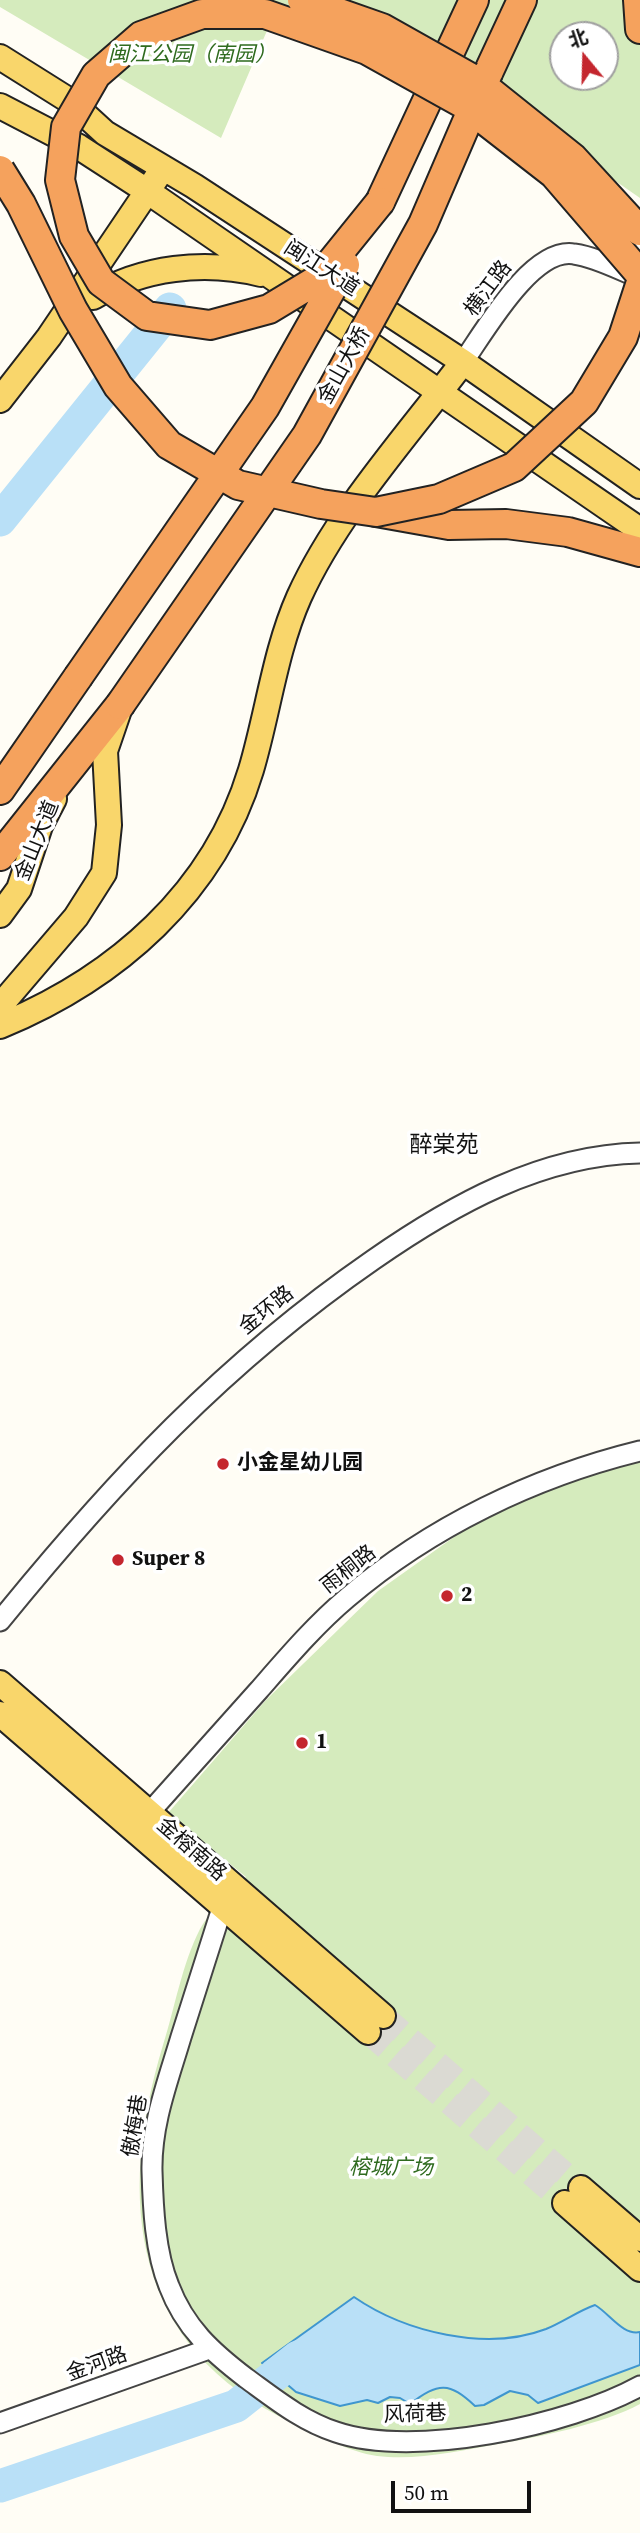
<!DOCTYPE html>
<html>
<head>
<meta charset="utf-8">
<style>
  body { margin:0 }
  #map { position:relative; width:640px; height:2533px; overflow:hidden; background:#fffdf5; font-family:"Source Serif 4","Noto Sans SC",serif }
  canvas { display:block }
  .north { position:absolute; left:549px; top:21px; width:70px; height:70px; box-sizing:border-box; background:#fff; border:2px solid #a0a0a0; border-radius:50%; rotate:341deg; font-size:19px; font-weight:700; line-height:28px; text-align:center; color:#111 }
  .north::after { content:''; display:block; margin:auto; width:24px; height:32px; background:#c4262e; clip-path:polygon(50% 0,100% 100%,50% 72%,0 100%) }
  .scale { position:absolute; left:391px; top:2481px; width:140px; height:32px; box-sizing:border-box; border:4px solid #111; border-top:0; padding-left:9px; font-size:21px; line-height:24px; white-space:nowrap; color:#111; -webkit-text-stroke:5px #fff; paint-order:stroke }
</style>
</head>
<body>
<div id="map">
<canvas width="640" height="2533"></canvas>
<div class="north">北</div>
<div class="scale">50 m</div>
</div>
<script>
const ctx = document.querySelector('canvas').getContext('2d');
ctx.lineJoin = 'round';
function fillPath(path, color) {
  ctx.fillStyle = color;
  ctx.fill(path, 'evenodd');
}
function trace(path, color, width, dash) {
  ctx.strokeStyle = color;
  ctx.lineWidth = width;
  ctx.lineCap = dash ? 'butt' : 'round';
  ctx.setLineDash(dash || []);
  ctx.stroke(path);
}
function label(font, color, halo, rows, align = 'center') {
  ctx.font = font + ' "Source Serif 4","Noto Sans SC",serif';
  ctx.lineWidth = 7;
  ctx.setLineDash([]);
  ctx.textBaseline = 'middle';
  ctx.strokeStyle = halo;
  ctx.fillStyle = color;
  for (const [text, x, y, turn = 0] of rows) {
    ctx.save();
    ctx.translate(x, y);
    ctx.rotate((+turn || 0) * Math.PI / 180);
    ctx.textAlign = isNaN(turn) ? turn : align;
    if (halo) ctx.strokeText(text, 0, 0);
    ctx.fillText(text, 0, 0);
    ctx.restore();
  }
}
fillPath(new Path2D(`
  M0 0H640V198L522 116 272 19 221 138 0 7ZM563 35H605V77H563Z
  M640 1460V2404C603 2424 539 2437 498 2444 459 2451 416 2461 377 2456 349 2452 318 2435 293 2423 131 2348 116 2200 163 2045 175 2007 182 1964 200 1929 210 1910 232 1893 246 1877L168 1813 266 1700 378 1591 478 1520 573 1478Z`), '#d5ebbd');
const water = new Path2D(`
  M354 2297C405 2332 486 2352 546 2329 563 2322 578 2311 595 2305 609 2313 623 2336 640 2332V2365L538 2403 528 2395 510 2391 484 2405 475 2406C449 2382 439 2382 410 2404L400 2398 390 2397 378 2403 367 2400 340 2406 296 2392 262 2363Z`);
fillPath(water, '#b9e0f7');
trace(water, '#3f96cf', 2);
trace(new Path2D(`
  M0 520 170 309
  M0 2486 236 2406 298 2357 313 2351`), '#b9e0f7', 33);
trace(new Path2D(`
  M383 2016 581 2188
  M368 2032 565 2203`), '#dbdad3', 24, [24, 12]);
const minor = new Path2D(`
  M463 362C485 331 532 247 574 254 596 257 620 270 640 278
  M0 1621C113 1482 224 1363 373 1260 452 1205 541 1155 640 1153
  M149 1813C186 1772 222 1731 259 1690 287 1658 315 1625 347 1598 430 1527 534 1477 640 1451
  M223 1905C209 1949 195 1993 181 2037 168 2081 151 2124 152 2171 153 2207 155 2252 169 2286 185 2328 212 2352 246 2378 275 2399 302 2421 336 2432 414 2459 569 2425 640 2386
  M0 2423 209 2349`);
const major = new Path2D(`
  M0 57 70 101 105 133 194 186 463 362 640 486
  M0 106 79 147 147 191 640 530
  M93 297C142 267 205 260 261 274
  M0 400 49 337 157 177
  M0 915 19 889 40 826 54 799
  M0 1006 76 917 104 873 109 825 105 751 118 713
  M0 1026C116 978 214 893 251 770 268 713 275 651 299 597 337 513 408 435 463 362
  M0 1683 383 2016
  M0 1714 368 2032
  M581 2188 640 2239
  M565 2203 640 2269`);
const highway = new Path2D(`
  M638 0 640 29
  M488 73 522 0
  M380 202 474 0
  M376 512 449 525 506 524 568 532 640 552
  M0 790 78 677
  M0 856 120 705`);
trace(minor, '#444', 23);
trace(major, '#222', 28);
trace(highway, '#222', 32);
trace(minor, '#fff', 19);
trace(major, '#f9d66b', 24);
trace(highway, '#f5a25d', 28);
const highwayBridge = new Path2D(`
  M302 0 382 28 478 82 573 158 640 231
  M0 170 21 204 73 310 118 386 169 445 238 485 321 504 376 512 439 499 514 467 584 402 623 337 640 285
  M380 202 317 280 269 309 210 325 147 316 101 282 74 236 60 180 66 127 96 75 141 36 202 14H265L367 50 464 104 554 174 640 274
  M78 677 265 407 345 265
  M120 705 307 435 423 224 488 73`);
trace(highwayBridge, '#222', 32, []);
trace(highwayBridge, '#f5a25d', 28);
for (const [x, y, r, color] of [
  [223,1464,7,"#c4262e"],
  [118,1560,7,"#c4262e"],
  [447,1596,7,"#c4262e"],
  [302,1743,7,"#c4262e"]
]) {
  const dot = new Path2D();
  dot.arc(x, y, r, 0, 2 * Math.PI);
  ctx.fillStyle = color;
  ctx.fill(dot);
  trace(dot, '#fff', 2.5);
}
label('italic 21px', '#2f6b1f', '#fff', [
  ["闽江公园（南园）",192,56],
  ["榕城广场",391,2169]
]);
label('21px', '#111', '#fff', [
  ["闽江大道",321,269,33],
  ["横江路",489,289,-53],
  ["金山大桥",345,366,-61],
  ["金山大道",38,841,-68],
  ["金环路",267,1311,-39],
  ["雨桐路",349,1570,-38],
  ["金榕南路",191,1850,41],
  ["傲梅巷",136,2126,-81],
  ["金河路",97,2365,-20],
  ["风荷巷",415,2415,-2]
]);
label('bold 21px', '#111', '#fff', [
  ["小金星幼儿园",237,1464],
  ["Super 8",132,1560],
  ["2",461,1596],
  ["1",316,1743]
], 'left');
label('23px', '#111', '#fff', [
  ["醉棠苑",444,1146]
]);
</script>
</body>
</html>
